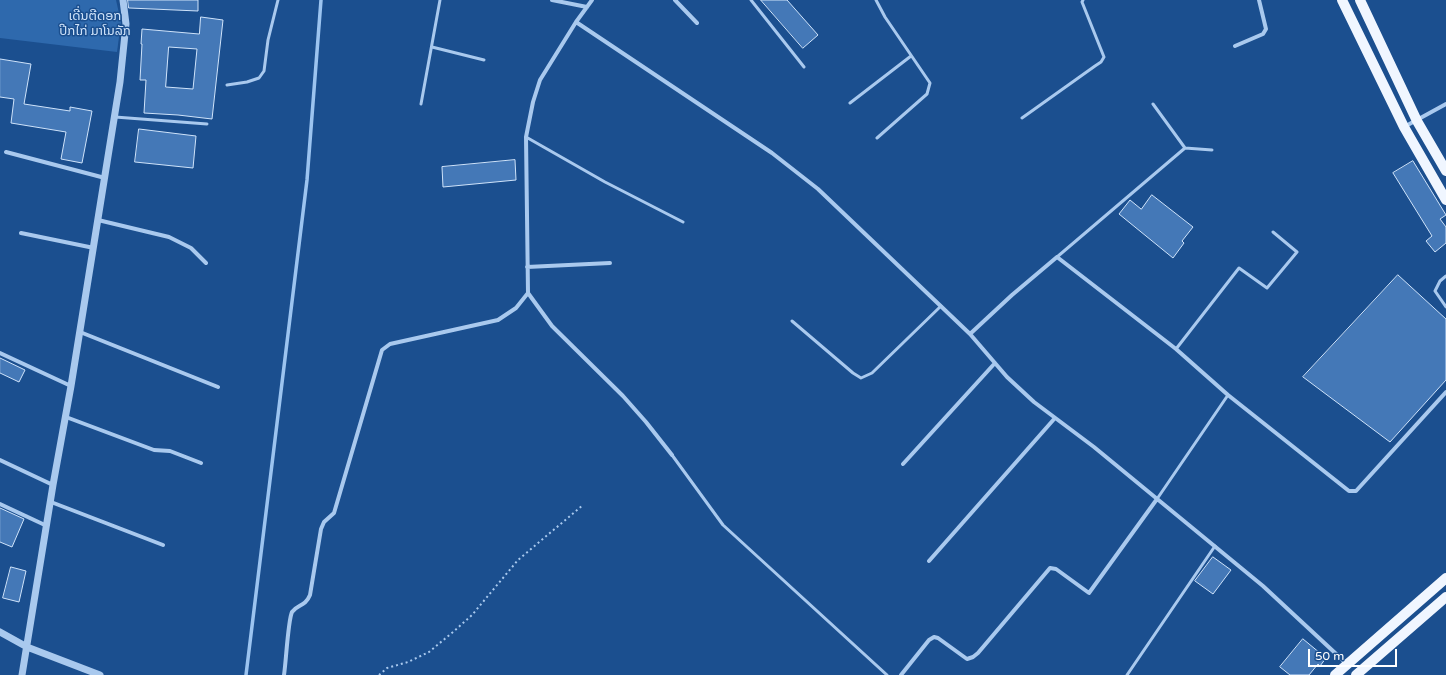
<!DOCTYPE html>
<html>
<head>
<meta charset="utf-8">
<style>
  body { margin:0 }
  #map { position:relative; width:1446px; height:675px; overflow:hidden; background:#1b4f8f; font-family:"Varela Round",sans-serif }
  canvas { display:block }
  .scale { position:absolute; left:1308px; top:649px; width:89px; height:18px; box-sizing:border-box; border:2px solid #fff; border-top:0; padding-left:5px; font-size:12px; line-height:14px; white-space:nowrap; color:#fff; -webkit-text-stroke:3px #1b4f8f; paint-order:stroke }
</style>
</head>
<body>
<div id="map">
<canvas width="1446" height="675"></canvas>
<div class="scale">50 m</div>
</div>
<script>
const ctx = document.querySelector('canvas').getContext('2d');
ctx.lineJoin = 'round';
function fillPath(path, color) {
  ctx.fillStyle = color;
  ctx.fill(path, 'evenodd');
}
function trace(path, color, width, dash) {
  ctx.strokeStyle = color;
  ctx.lineWidth = width;
  ctx.lineCap = dash ? 'butt' : 'round';
  ctx.setLineDash(dash || []);
  ctx.stroke(path);
}
function label(font, color, halo, rows, align = 'center') {
  ctx.font = font + ' "Varela Round","Noto Sans Lao",sans-serif';
  ctx.lineWidth = 3;
  ctx.setLineDash([]);
  ctx.textBaseline = 'middle';
  ctx.strokeStyle = halo;
  ctx.fillStyle = color;
  for (const [text, x, y, turn = 0] of rows) {
    ctx.save();
    ctx.translate(x, y);
    ctx.rotate((+turn || 0) * Math.PI / 180);
    ctx.textAlign = isNaN(turn) ? turn : align;
    if (halo) ctx.strokeText(text, 0, 0);
    ctx.fillText(text, 0, 0);
    ctx.restore();
  }
}
fillPath(new Path2D(`
  M0 0H116L121 22 117 52 0 38Z`), '#2e69ad');
trace(new Path2D(`
  M246 675 307 180 321 0`), '#9cc4f0', 3.5);
const building = new Path2D(`
  M128 0H198V11L129 8Z
  M761 0H787L818 35 803 48Z
  M201 17 223 20 212 119 178 115 144 113 146 80H140L142 44H141L142 29 199 34ZM169 47 197 49 193 89 166 87Z
  M0 59 31 64 24 104 70 111V107L92 111 82 163 61 159 66 132 11 123 14 99 0 97Z
  M139 129 196 136 193 168 135 162Z
  M515 160 516 180 443 187 442 167Z
  M1413 161 1446 215 1440 219 1446 227V243L1435 252 1426 241 1432 236 1393 173Z
  M1152 195 1193 227 1182 241 1184 243 1173 258 1119 214 1130 200 1141 209Z
  M1398 275 1446 319V380L1390 442 1303 377Z
  M0 358 25 370 19 382 0 373Z
  M0 508 24 519 12 547 0 542Z
  M1213 557 1231 570 1213 594 1195 581Z
  M11 567 26 571 19 602 3 598Z
  M1303 639 1326 658 1320 666 1318 664 1309 675H1290L1280 667Z`);
fillPath(building, '#4478b7');
trace(building, '#cfe3fa', 1);
trace(new Path2D(`
  M379 675 387 668 408 662 429 652 453 632 472 615 518 560 583 505`), '#a9c9ee', 2, [2, 3]);
trace(new Path2D(`
  M751 0 804 67
  M876 0 885 17 930 83 927 94 877 138
  M432 47 484 60
  M227 85 247 82 259 78 264 71 268 40 278 0
  M850 103 911 56
  M421 104 440 0
  M1153 104 1185 148
  M115 117 207 124
  M1022 118 1095 66 1101 62 1104 57 1082 2 1083 0
  M526 137 605 182 683 222
  M1057 257 1185 148 1212 150
  M1446 276 1440 281 1435 291 1446 307
  M792 321 853 373 861 378 872 373 941 306
  M1176 349 1239 268 1267 288 1297 252 1273 232
  M672 455 723 525 887 675
  M1157 499 1228 395
  M1127 675 1215 546`), '#a9c9ee', 3);
trace(new Path2D(`
  M552 0 587 7
  M675 0 697 23
  M576 22 772 153 818 189 970 334 1007 377 1034 402 1094 447 1263 586 1347 664
  M1235 46 1263 34 1266 29 1259 0
  M1404 127 1446 104
  M6 152 105 178
  M98 220 169 237 191 248 206 263
  M21 233 94 248
  M527 267 610 263
  M528 293 552 326 623 396 646 422 672 455
  M80 332 218 387
  M970 334 1012 295 1057 257 1176 349 1228 395 1349 491H1356L1446 392
  M0 353 71 386
  M66 417 154 450 170 451 201 463
  M0 460 53 485
  M903 464 995 363
  M51 502 163 545
  M0 504 47 526
  M929 561 1055 418
  M284 675C286 663 288 620 292 612 298 604 305 607 310 595L321 529 324 522 334 513 382 350 390 344 498 320 516 308 528 293 526 137 533 102 540 80 576 22 592 0
  M901 675 929 640 934 637 938 638 967 659 973 657 978 653 1050 568 1056 569 1089 593 1157 499`), '#a9c9ee', 4);
trace(new Path2D(`
  M0 632 27 647 100 675
  M22 675 53 485 71 386 120 82 126 24 123 0`), '#a9c9ee', 7);
trace(new Path2D(`
  M1342 0 1404 127 1446 200
  M1360 0 1417 121 1446 171
  M1335 675 1446 578
  M1356 675 1446 597`), '#f0f6ff', 10);
label('13px', '#cfe3fa', '#1b4f8f', [
  ["ເດີ່ນຕີດອກ",95,17],
  ["ປີກໄກ່ ມາໂນລັກ",95,32]
]);
</script>
</body>
</html>
